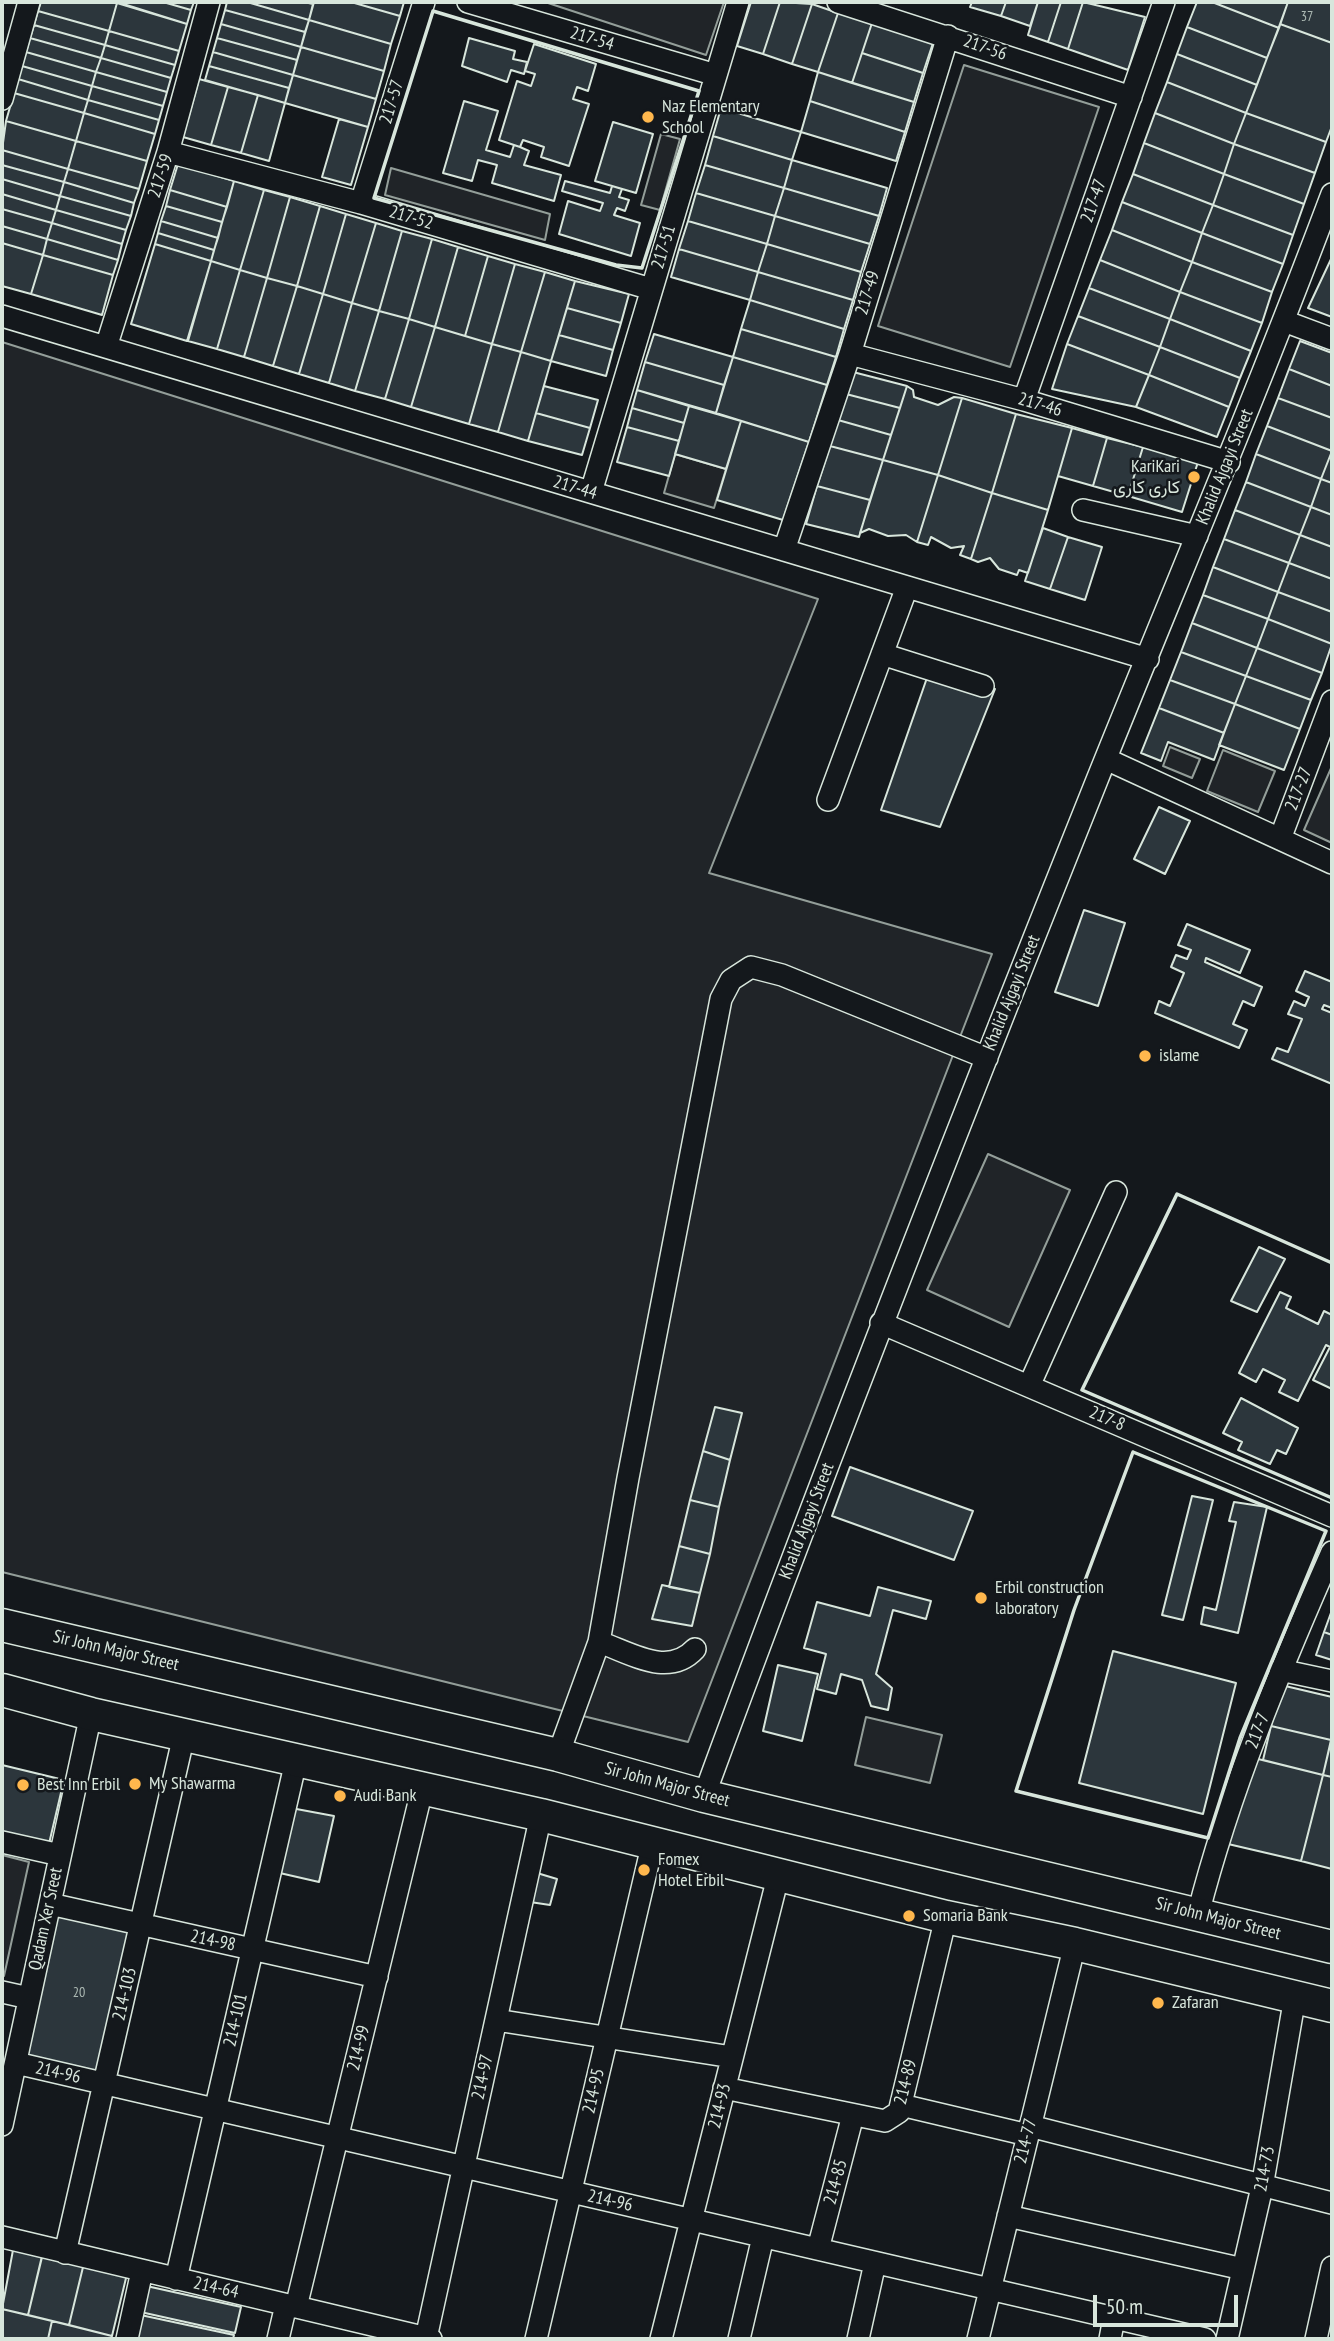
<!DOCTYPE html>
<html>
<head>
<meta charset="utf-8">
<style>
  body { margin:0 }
  #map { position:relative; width:1334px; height:2341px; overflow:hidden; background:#14181c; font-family:"PT Sans Narrow",sans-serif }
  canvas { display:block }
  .frame { position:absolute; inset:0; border:4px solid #d8e6dc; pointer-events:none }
  .scale { position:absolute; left:1093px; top:2295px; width:145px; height:32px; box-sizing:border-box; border:4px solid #d8e6dc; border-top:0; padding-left:9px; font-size:21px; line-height:24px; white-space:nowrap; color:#d8e6dc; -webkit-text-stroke:5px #14181c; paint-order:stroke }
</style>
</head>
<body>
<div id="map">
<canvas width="1334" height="2341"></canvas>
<div class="frame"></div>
<div class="scale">50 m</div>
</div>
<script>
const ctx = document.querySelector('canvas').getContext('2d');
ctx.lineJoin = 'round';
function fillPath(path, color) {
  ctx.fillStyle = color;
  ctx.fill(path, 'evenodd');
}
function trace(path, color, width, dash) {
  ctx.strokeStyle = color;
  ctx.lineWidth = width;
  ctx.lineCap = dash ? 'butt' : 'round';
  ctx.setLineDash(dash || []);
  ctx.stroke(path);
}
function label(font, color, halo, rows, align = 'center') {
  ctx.font = font + ' "PT Sans Narrow",Vazirmatn,sans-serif';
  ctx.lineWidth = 5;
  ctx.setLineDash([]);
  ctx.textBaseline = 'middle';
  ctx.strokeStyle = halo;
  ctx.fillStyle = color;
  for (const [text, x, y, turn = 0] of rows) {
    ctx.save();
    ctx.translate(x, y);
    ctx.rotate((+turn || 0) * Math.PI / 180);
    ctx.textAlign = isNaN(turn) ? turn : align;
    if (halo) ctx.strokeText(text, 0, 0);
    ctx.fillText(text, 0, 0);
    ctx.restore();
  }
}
const green = new Path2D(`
  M545 2H724L706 55Z
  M964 65 1099 107 1010 367 878 326Z
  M661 134 680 139 660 210 641 205Z
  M391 168 550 214 545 240 385 195Z
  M2 342 818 599 709 873 992 954 688 1742 2 1572Z
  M675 454 726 469 714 508 664 493Z
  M1170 747 1200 759 1192 778 1163 766Z
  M1223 750 1275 771 1258 812 1207 791Z
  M1332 766V843L1304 830Z
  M988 1154 1070 1190 1009 1327 927 1290Z
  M866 1717 942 1735 930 1783 855 1765Z
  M2 1855 29 1862 4 1976 2 1975Z`);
fillPath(green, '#202428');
trace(green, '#939e99', 2);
const building = new Path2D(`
  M41 2H111L117 3 109 31 38 11Z
  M117 2H163L191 10 187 24Z
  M163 2H194L191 10Z
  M227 2H247L309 20 305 32 225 10Z
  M247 2H304L313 4 309 20Z
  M314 2H351L400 16 391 44 309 20Z
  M351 2H404L400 16Z
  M751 2H780L763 54 737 46Z
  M780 2 812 4 792 64 763 54Z
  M972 2H1006L1001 16 970 7Z
  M1006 2H1038L1030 26 1001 16Z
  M1038 2H1061L1048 42 1028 35Z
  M1061 2H1083L1068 49 1048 42Z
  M1083 2 1145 17 1128 70 1068 49Z
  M1197 2H1212L1279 28 1267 58 1187 27Z
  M1212 2H1288L1279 28Z
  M1288 2H1332V43L1280 24Z
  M117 3 187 24 179 51 109 31Z
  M812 4 838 13 818 72 792 64Z
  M225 10 305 32 301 47 221 24Z
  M38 11 109 31 105 45 34 25Z
  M838 13 872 23 852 83 818 72Z
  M309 20 391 44 384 71 301 47Z
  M872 23 933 43 923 73 862 53Z
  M221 24 301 47 297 60 217 38Z
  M1280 24 1332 43V126L1326 142 1246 113Z
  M34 25 105 45 101 58 30 38Z
  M1187 27 1267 58 1257 85 1177 54Z
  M109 31 179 51 175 65 105 45Z
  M30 38 101 58 96 72 26 52Z
  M217 38 297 60 293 75 213 52Z
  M469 38 515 51 513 59 527 62 524 74 511 70 507 82 462 66Z
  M534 44 596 64 588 91 577 87 573 99 589 104 569 166 541 157 544 147 523 140 520 147 499 140 517 81 531 86 535 74 525 71Z
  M105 45 175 65 171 78 101 58Z
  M301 47 384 71 376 99 293 75Z
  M26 52 96 72 92 86 22 66Z
  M213 52 293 75 289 88 209 66Z
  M862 53 923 73 914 102 852 83Z
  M1177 54 1257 85 1246 113 1167 82Z
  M101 58 171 78 167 92 96 72Z
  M22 66 92 86 88 100 18 79Z
  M209 66 289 88 285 103 205 80Z
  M96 72 167 92 163 106 92 86Z
  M818 72 914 102 905 132 810 101Z
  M293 75 376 99 368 127 285 103Z
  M18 79 88 100 84 113 14 93Z
  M199 79 228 87 211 145 183 137Z
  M1167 82 1246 113 1234 144 1155 113Z
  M92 86 163 106 159 120 88 100Z
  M228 87 258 95 241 153 211 145Z
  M14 93 84 113 76 141 6 121Z
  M258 95 285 103 269 161 241 153Z
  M88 100 159 120 155 134 84 113Z
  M464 101 498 111 486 150 510 157 514 145 520 147 529 151 524 165 561 175 554 201 492 183 497 165 478 160 472 181 443 173Z
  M810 101 905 132 896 161 801 132Z
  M721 108 801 132 792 160 713 136Z
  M84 113 155 134 147 161 76 141Z
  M1155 113 1234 144 1224 174 1144 143Z
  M1246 113 1326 142 1315 173 1234 144Z
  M339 119 368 127 351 185 322 177Z
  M6 121 76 141 68 169 2 150Z
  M613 122 653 134 636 193 595 181Z
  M713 136 792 160 784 188 705 165Z
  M76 141 147 161 139 189 68 169Z
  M1144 143 1224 174 1213 205 1133 174Z
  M1234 144 1315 173 1304 204 1224 174Z
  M2 150 68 169 64 182 2 165Z
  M792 160 887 188 879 216 784 188Z
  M178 164 234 181 227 207 170 190Z
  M2 165 64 182 60 196 2 179Z
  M705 165 784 188 775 216 696 193Z
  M68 169 139 189 134 203 64 182Z
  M1133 174 1213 205 1202 233 1122 202Z
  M1224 174 1304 204 1293 235 1213 205Z
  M2 179 60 196 56 210 2 194Z
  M234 181 264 190 240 270 211 261Z
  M565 181 610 193 612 186 622 189 619 197 629 200 625 211 617 208 614 215 640 223 631 256 559 234 568 201 600 211 603 203 562 191Z
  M64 182 134 203 131 216 60 196Z
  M784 188 879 216 870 244 775 216Z
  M170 190 227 207 222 222 166 206Z
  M264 190 290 197 267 278 240 270Z
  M696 193 775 216 767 244 688 221Z
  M2 194 56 210 52 223 2 209Z
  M60 196 131 216 126 230 56 210Z
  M290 197 320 206 297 286 267 278Z
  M1122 202 1202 233 1192 262 1112 230Z
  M1213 205 1293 235 1283 264 1202 233Z
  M166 206 222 222 218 238 161 221Z
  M320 206 346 214 323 294 297 286Z
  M2 209 52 223 47 239 2 226Z
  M56 210 126 230 122 244 52 223Z
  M346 214 376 223 352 303 323 294Z
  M775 216 870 244 861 272 767 244Z
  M161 221 218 238 214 250 158 233Z
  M688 221 767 244 758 272 679 249Z
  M52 223 122 244 118 260 47 239Z
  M376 223 402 231 379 311 352 303Z
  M2 226 47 239 43 255 2 243Z
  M1112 230 1192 262 1180 292 1100 260Z
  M402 231 432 239 409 319 379 311Z
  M158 233 214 250 211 261 155 244Z
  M1202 233 1283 264 1272 292 1192 262Z
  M47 239 118 260 113 275 43 255Z
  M432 239 458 247 435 327 409 319Z
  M2 243 43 255 31 294 2 286Z
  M155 244 211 261 187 341 131 324Z
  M767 244 861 272 853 300 758 272Z
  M458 247 488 256 465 336 435 327Z
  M679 249 758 272 750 300 671 277Z
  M43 255 113 275 102 315 31 294Z
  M488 256 515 264 492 344 465 336Z
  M1332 257V317L1308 308Z
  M1100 260 1180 292 1170 319 1089 288Z
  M211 261 240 270 217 349 188 341Z
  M1192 262 1272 292 1262 323 1180 292Z
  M515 264 545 272 521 352 492 344Z
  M240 270 267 278 244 357 217 349Z
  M545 272 575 281 551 361 521 352Z
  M758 272 853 300 844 329 750 300Z
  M267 278 297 286 273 366 244 357Z
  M575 281 629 294 621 323 567 308Z
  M297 286 323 294 299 374 273 366Z
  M1089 288 1170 319 1160 347 1078 316Z
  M1180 292 1262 323 1251 351 1170 319Z
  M323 294 352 303 329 383 299 374Z
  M750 300 844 329 836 357 741 329Z
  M352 303 379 311 355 391 329 383Z
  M567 308 621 323 613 350 559 335Z
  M379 311 409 319 385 399 355 391Z
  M1078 316 1160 347 1149 375 1067 344Z
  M409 319 435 327 411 407 385 399Z
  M1170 319 1251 351 1240 378 1160 347Z
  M435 327 492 344 469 424 411 407Z
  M741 329 836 357 827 385 733 357Z
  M654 334 733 357 724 385 645 362Z
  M559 335 613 350 606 376 551 361Z
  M1300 341 1332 353V386L1289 369Z
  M492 344 521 352 498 432 469 424Z
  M1067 344 1149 375 1136 407 1052 389Z
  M1160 347 1240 378 1229 407 1149 375Z
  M521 352 551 361 528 441 498 432Z
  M733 357 827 385 809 442 716 413Z
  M645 362 724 385 716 413 637 390Z
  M1289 369 1332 386V418L1278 398Z
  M853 372 907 386 900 408 846 394Z
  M1149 375 1229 407 1217 437 1136 407Z
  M544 386 598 400 590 428 536 413Z
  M907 386 913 390 914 397 938 405 954 397 962 398 938 475 883 460Z
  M637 390 689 406 684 423 632 408Z
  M846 394 900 408 891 435 838 420Z
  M962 398 1016 414 992 493 938 475Z
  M1278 398 1332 418V451L1267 426Z
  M689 406 741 421 726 469 675 454Z
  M632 408 684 423 679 441 627 427Z
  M536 413 590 428 582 455 528 441Z
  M1016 414 1072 428 1048 510 992 493Z
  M838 420 891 435 883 460 830 446Z
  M741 421 809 442 783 520 717 500Z
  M1267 426 1332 451 1321 479 1256 454Z
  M627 427 679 441 669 476 617 462Z
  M1072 428 1107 438 1093 486 1058 476Z
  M1107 438 1143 447 1128 496 1093 486Z
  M830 446 883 460 870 500 817 486Z
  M1143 447 1198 462 1182 512 1128 496Z
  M1332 451V483L1321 479Z
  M1256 454 1321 479 1311 507 1246 482Z
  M883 460 938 475 917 542 906 535 888 536 869 529 860 533Z
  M938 475 992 493 971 559 960 555 964 546 951 548 931 537 928 545 917 542Z
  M1321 479 1332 483V515L1311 507Z
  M1246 482 1311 507 1300 535 1235 510Z
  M817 486 870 500 859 537 806 524Z
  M992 493 1048 510 1028 573 1019 570 1017 575 999 569 990 558 978 562 971 559Z
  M1311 507 1332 515V547L1300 535Z
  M1235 510 1300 535 1289 563 1224 539Z
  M1043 528 1068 537 1050 589 1025 581Z
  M1300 535 1332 547V579L1289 563Z
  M1068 537 1102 547 1085 600 1050 589Z
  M1224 539 1289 563 1278 592 1213 567Z
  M1289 563 1332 579V612L1278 592Z
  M1213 567 1278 592 1268 619 1203 595Z
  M1278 592 1332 612V644L1268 619Z
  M1203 595 1268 619 1257 648 1192 623Z
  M1268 619 1332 644 1322 673 1257 648Z
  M1192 623 1257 648 1246 676 1181 652Z
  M1257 648 1322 673 1311 700 1246 676Z
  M1181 652 1246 676 1235 704 1170 680Z
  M929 672 995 689 940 827 881 810Z
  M1246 676 1311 700 1300 729 1235 704Z
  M1170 680 1235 704 1224 733 1159 708Z
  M1235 704 1300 729 1284 770 1219 745Z
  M1159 708 1224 733 1214 760 1168 742 1161 761 1141 753Z
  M1159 807 1190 821 1165 874 1134 859Z
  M1084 910 1125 923 1098 1006 1055 992Z
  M1187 924 1250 950 1240 973 1206 958 1205 962 1262 987 1254 1006 1243 1001 1233 1024 1247 1030 1239 1048 1155 1013 1159 1001 1170 1006 1184 973 1171 967 1176 955 1187 959 1191 950 1178 945Z
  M1305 971 1332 982V1008L1324 1005 1322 1009 1332 1013V1084L1272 1059 1277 1048 1288 1052 1302 1019 1288 1014 1294 1001 1305 1006 1309 997 1296 991Z
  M1259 1247 1285 1259 1257 1312 1231 1301Z
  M1280 1292 1291 1297 1286 1308 1318 1324 1324 1311 1332 1315V1389L1313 1380 1330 1347 1326 1345 1298 1401 1279 1392 1285 1380 1263 1369 1256 1382 1239 1373Z
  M1241 1398 1298 1428 1286 1454 1277 1450 1270 1464 1238 1450 1242 1442 1223 1433Z
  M715 1407 742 1413 730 1460 703 1451Z
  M703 1451 730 1460 719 1507 690 1500Z
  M850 1467 973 1511 954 1560 832 1516Z
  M1192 1496 1213 1500 1183 1620 1162 1615Z
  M690 1500 719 1507 710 1554 679 1546Z
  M1234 1502 1267 1507 1238 1633 1201 1624 1204 1607 1216 1610 1236 1522 1229 1521Z
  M679 1546 710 1554 700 1593 669 1587Z
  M662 1585 700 1593 692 1626 652 1619Z
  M878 1587 931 1601 926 1619 893 1610 876 1674 892 1688 888 1710 871 1706 862 1680 841 1674 836 1694 817 1689 826 1654 804 1648 817 1602 870 1616Z
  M1332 1610V1635L1324 1632Z
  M1324 1632 1332 1635V1660L1316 1655Z
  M1113 1651 1236 1683 1203 1814 1079 1783Z
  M778 1665 818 1674 802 1741 763 1731Z
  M1281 1685 1332 1697 1331 1740 1271 1726Z
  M1271 1726 1331 1740 1323 1775 1263 1760Z
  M1332 1737V1777L1323 1775Z
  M1250 1757 1323 1775 1301 1861 1228 1844Z
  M2 1765 64 1780 48 1848 2 1837Z
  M1323 1775 1332 1777V1869L1301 1861Z
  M291 1808 334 1816 319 1882 271 1871Z
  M537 1873 557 1879 550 1905 530 1902Z
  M54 1915 133 1931 101 2076 27 2055Z
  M13 2250 42 2256 28 2315 2 2309Z
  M43 2253 84 2263 69 2325 28 2315Z
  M84 2263 127 2274 112 2336 69 2325Z
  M142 2285 241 2307 235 2333 136 2311Z
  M2 2309 52 2321 48 2339H2Z
  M136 2314 234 2335 233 2339H131Z
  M52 2321 112 2336 111 2339H48Z`);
fillPath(building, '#2c363c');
trace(building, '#d8e6dc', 2);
const minor = new Path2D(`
  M468 2 716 75
  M838 2 1131 97
  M2 99 29 2
  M168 152 361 203 651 289
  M361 203 424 2
  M2 316 1148 659
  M1284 321 1332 339
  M106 347 168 152 209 2
  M850 354 1024 400 1229 462
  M1024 400 1164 2
  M591 492 738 2
  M1083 510 1197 536
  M784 550 850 354 948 36
  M882 654 983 686
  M1106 759 1332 863
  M828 800 907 587
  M1280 839 1332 701
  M881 1323 1332 1516
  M1029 1386 1116 1192
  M599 1642C631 1653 668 1678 695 1649
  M1280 1670 1332 1681
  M558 1755 599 1642 628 1478 721 999 731 980 751 967 782 975 987 1058
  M704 1796C829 1455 962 1117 1097 780 1176 584 1258 391 1332 194
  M2 1842 60 1855
  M50 1904 377 1977
  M1198 1914C1230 1789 1280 1670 1332 1552
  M2 1992 29 1998
  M496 2020 732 2057
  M16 2063 1205 2339
  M724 2088 885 2121 899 2112 946 1917
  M901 2105 1028 2135
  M2 2125 91 1714
  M1030 2126 1332 2203
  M1008 2216 1243 2269
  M2 2237 431 2339
  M818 2249 853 2115
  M65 2253 184 1735
  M176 2279 296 1761
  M296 2307 422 1790
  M426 2338 541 1815
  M127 2339 142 2271
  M278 2339 286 2305
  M536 2339 653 1842
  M661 2339 779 1873
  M739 2339 763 2237
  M858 2339 875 2263
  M978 2339 1075 1944
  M1110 2339 1114 2318
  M1227 2339 1262 2187 1295 1997
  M1316 2339 1332 2267`);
const highway = new Path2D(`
  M2 1625 558 1755 704 1796 1332 1947
  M2 1690 91 1714 541 1815 946 1917 1075 1944 1332 2006`);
trace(minor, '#d8e6dc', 24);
trace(highway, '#d8e6dc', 35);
trace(minor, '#14181c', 21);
trace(highway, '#14181c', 32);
trace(new Path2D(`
  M433 11 699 91 642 268 616 265 374 198Z
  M1332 1263 1177 1194 1082 1390 1332 1498
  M1133 1452 1326 1531 1240 1738 1208 1838 1016 1791 1074 1610Z`), '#d8e6dc', 3.5);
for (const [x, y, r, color] of [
  [648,117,7,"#ffb74d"],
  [1194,477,7,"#ffb74d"],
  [1145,1056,7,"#ffb74d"],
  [981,1598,7,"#ffb74d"],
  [135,1784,7,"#ffb74d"],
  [23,1785,7,"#ffb74d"],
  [340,1796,7,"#ffb74d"],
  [644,1870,7,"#ffb74d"],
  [909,1916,7,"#ffb74d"],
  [1158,2003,7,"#ffb74d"]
]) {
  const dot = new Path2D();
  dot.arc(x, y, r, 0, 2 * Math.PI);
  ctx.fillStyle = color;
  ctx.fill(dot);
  trace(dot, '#14181c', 2.5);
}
label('14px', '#adbab4', null, [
  ["37",1307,17],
  ["20",79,1993]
]);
label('18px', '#d8e6dc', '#14181c', [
  ["217-54",592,39,17],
  ["217-56",985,48,19],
  ["217-57",392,102,-73],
  ["217-59",161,176,-72],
  ["217-47",1094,201,-71],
  ["217-52",411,218,17],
  ["217-51",664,247,-73],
  ["217-49",868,293,-73],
  ["217-46",1040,405,16],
  ["Khalid Ajgayi Street",1225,467,-68],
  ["217-44",575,488,17],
  ["217-27",1299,789,-69],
  ["Khalid Ajgayi Street",1012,993,-68],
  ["217-8",1107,1419,23],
  ["Khalid Ajgayi Street",807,1521,-69],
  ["Sir John Major Street",116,1651,13],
  ["217-7",1258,1731,-69],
  ["Sir John Major Street",667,1785,15],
  ["Qadam Xer Sreet",46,1919,-78],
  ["Sir John Major Street",1218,1919,14],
  ["214-98",213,1941,12],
  ["214-103",125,1994,-77],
  ["214-101",236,2020,-77],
  ["214-99",359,2048,-76],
  ["214-96",58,2073,13],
  ["214-97",483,2077,-78],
  ["214-89",906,2082,-76],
  ["214-95",594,2091,-77],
  ["214-93",720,2106,-76],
  ["214-77",1026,2141,-76],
  ["214-73",1265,2169,-80],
  ["214-85",836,2182,-75],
  ["214-96",610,2201,13],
  ["214-64",216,2288,13]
]);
label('18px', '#d8e6dc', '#14181c', [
  ["Naz Elementary",662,107],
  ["School",662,128],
  ["KariKari",1180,467,"right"],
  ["کاری کاری",1180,488,"right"],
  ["islame",1159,1056],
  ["Erbil construction",995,1588],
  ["laboratory",995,1609],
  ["My Shawarma",149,1784],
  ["Best Inn Erbil",37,1785],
  ["Audi Bank",354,1796],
  ["Fomex",658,1860],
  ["Hotel Erbil",658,1881],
  ["Somaria Bank",923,1916],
  ["Zafaran",1172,2003]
], 'left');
</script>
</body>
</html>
